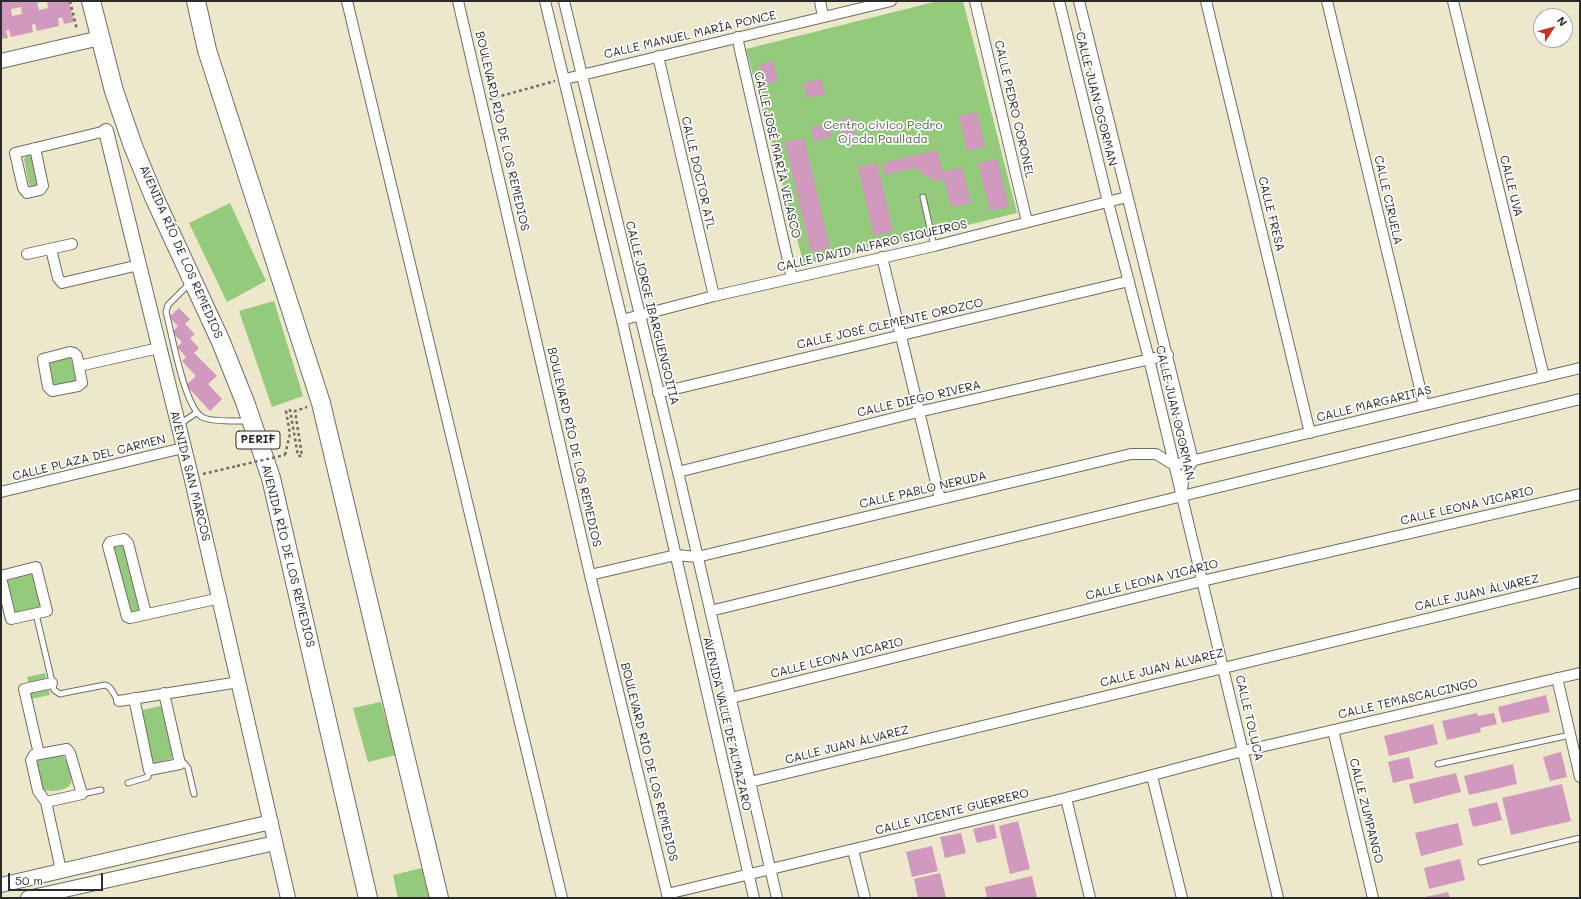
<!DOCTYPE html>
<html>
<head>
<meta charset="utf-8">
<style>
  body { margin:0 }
  #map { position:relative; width:1581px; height:899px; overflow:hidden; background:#ede7cc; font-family:Mali,sans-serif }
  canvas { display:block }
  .frame { position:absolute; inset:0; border:2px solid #2b2b2b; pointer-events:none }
  .north { position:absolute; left:1533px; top:8px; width:40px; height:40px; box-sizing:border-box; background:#fff; border:1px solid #aaa; border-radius:50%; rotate:54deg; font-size:11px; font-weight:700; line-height:16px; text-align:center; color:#2b2b2b }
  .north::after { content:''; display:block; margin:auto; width:14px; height:18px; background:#c8321e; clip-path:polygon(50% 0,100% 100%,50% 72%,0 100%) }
  .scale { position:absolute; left:8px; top:873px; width:95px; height:18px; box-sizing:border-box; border:2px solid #2b2b2b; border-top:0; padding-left:5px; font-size:12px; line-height:14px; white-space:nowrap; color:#2b2b2b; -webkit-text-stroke:3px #fff; paint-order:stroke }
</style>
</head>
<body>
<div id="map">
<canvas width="1581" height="899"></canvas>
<div class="frame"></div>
<div class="north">N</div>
<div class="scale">50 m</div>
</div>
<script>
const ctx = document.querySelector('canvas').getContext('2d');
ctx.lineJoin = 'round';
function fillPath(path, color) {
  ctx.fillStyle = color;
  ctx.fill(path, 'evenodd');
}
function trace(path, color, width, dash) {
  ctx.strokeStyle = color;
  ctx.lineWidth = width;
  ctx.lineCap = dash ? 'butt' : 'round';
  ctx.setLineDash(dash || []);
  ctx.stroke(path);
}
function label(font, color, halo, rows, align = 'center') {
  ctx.font = font + ' Mali,sans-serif';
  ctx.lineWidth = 3.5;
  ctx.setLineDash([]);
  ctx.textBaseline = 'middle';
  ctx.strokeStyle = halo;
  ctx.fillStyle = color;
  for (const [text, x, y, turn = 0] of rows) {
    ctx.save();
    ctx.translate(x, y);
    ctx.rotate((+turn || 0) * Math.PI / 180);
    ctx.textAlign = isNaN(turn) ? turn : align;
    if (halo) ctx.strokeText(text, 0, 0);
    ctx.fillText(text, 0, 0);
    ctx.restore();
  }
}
fillPath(new Path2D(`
  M938 1H963L1017 213 804 265 746 49Z
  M28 155 33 157 38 183 34 187 29 185 24 159Z
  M230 203 266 281 227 302 189 223Z
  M274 301 303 396 272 407 239 311Z
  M71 357 77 381 53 387 47 362Z
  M124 541 141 611 128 615 111 544Z
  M33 574 41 607 14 613 6 581Z
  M45 673 47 680 29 685 27 677Z
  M48 687 50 695 31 699 30 691Z
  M381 702 396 755 368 762 353 708Z
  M160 706 163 709 173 755 171 759 155 763 151 759 142 713 143 710Z
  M62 755C67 760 75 779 70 785 66 791 48 792 43 790L35 761Z
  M422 868 429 898H398L393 875Z`), '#93ca7c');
fillPath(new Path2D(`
  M1 1H44L37 3 39 10 48 8 47 1H69L74 22 64 24 62 17 60 18H58L59 26 37 31 35 24H33L32 25 33 32 11 37 9 30 6 31 8 38 1 39ZM21 7 22 14 12 16 11 9Z
  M773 61 778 81 765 84 760 64Z
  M821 79 825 94 807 98 803 83Z
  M977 112 985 147 967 151 959 116Z
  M851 117 856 136 844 139 840 120Z
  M829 123 832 137 814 141 811 127Z
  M804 138 830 248 811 252 785 142Z
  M937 150 943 172 962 167 971 203 951 207 944 179 934 181 915 168 885 175 883 163Z
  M997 159 1009 207 990 211 978 163Z
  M877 163 893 231 874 236 858 167Z
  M179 308 190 319 185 324 195 334 190 338 199 348 194 353 217 376 208 384 222 399 210 411 186 385 196 376 182 361 186 357 177 347 182 342 172 332 178 326 169 317Z
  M1546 695 1550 712 1502 723 1498 707Z
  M1477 713 1478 716 1494 713 1497 724 1480 728 1481 732 1447 740 1442 721Z
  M1433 724 1438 744 1389 756 1384 736Z
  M1561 752 1567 777 1550 781 1543 757Z
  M1409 757 1414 778 1393 783 1388 762Z
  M1513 764 1517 784 1469 795 1464 776Z
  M1456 773 1461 792 1414 804 1409 784Z
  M1562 784 1571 821 1511 835 1502 798Z
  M1497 802 1502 820 1473 827 1468 809Z
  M1018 821 1030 869 1010 874 999 826Z
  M1458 823 1463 845 1421 856 1415 833Z
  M994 824 997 838 977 843 973 829Z
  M961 833 966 853 945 858 940 837Z
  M932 846 938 871 912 877 906 852Z
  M1460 859 1465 880 1429 889 1424 868Z
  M940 873 946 898H918L914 879Z
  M1032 876 1037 898H987L985 887Z
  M1448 892 1450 898H1425V897Z`), '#d299be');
const lane = new Path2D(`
  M923 197 934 246
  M190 283 168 305 166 312C172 334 184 406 202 417 209 422 237 421 247 421
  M180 424 196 413
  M36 614 54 690 60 694 64 693 105 685C113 687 113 696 119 701
  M180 764 184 763 188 768 194 794
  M1438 764 1570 735
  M128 783 148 777 149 770
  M82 794 101 790
  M1481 862 1580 838`);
const street = new Path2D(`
  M347 1 562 898
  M458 1 590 575 668 898
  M545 1 622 320 754 898
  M564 1 678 472 777 898
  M820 1 823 17
  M975 1 1027 222
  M1059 1 1108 202 1149 359 1278 898
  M1079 1 1193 461C1186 470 1183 477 1182 489
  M1206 1 1310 433
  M1327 1 1424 405
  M1453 1 1544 377
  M737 37 792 278
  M658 56 714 296
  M565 79 891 1
  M35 148 43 186 40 190 27 193 23 188 15 153 106 131
  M51 249 58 278 62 283 139 265
  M27 254 72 244
  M882 257 940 499
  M622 320 714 296 934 246 1127 197
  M70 352 74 353 77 356 82 383 78 386 52 391 48 387 43 359Z
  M79 366 159 348
  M658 393 1129 281
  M678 472 918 412 1168 355
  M1 492 183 448
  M590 575 676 555 697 557 1131 454H1156L1174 465 1580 368
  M1 576 36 567 47 611 11 619 1 578
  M710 611 1580 399
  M146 614 128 543 124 539 110 542 108 546 127 617 130 618 220 598
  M1557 678 1580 777
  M134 698 149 770 180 764 164 693
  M731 698 1202 581 1580 494
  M119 701 239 682
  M1333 730 1373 898
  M39 754 24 689 52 683
  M1152 776 1182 898
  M750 782 1580 582
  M1066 798 1090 898
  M46 802 82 794 70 753 67 749 34 755 31 760 38 791 46 802 61 870
  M853 850 865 898
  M667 894 1066 798 1243 751 1580 673`);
const secondary = new Path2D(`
  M1 61 100 38
  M106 131 191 476 288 898
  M1 885 271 822
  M28 898 275 843`);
const highway = new Path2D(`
  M91 1 114 91 133 146 154 197 221 342 245 402 271 478 368 898
  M196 1 207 50 321 403 439 898`);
trace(lane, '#6f6d63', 7);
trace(street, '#6f6d63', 12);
trace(secondary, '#6f6d63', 16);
trace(highway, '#6f6d63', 20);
trace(new Path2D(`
  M70 1 77 30
  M490 99 555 81
  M285 455 290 434 286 411 290 410 298 456H302L295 411 307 407
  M203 474 237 466`), '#6f6d63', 2.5, [3, 3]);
trace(lane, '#fff', 5);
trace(street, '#fff', 10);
trace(secondary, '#fff', 14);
trace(highway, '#fff', 18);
trace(new Path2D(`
  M237 466 285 455`), '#6f6d63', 2.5, [3, 3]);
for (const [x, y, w] of [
  [258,440,44]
]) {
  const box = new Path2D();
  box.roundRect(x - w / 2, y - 9, w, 18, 3);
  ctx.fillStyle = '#fff';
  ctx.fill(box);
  trace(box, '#2b2b2b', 1);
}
label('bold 11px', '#2b2b2b', null, [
  ["PERIF",258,440]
]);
label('12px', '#2b2b2b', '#fff', [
  ["CALLE MANUEL MARÍA PONCE",690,35,-13],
  ["CALLE JUAN OGORMAN",1096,99,76],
  ["CALLE PEDRO CORONEL",1014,109,77],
  ["BOULEVARD RÍO DE LOS REMEDIOS",502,131,77],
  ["CALLE JOSÉ MARÍA VELASCO",777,155,77],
  ["CALLE DOCTOR ATL",698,173,77],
  ["CALLE UVA",1511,186,76],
  ["CALLE CIRUELA",1388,200,77],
  ["CALLE FRESA",1271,214,76],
  ["CALLE DAVID ALFARO SIQUEIROS",872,246,-13],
  ["AVENIDA RÍO DE LOS REMEDIOS",181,252,66],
  ["CALLE JORGE IBARGUENGOITIA",652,313,76],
  ["CALLE JOSÉ CLEMENTE OROZCO",890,324,-13],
  ["CALLE DIEGO RIVERA",919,399,-13],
  ["CALLE MARGARITAS",1374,404,-14],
  ["CALLE JUAN OGORMAN",1175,413,77],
  ["BOULEVARD RÍO DE LOS REMEDIOS",574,447,77],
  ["CALLE PLAZA DEL CARMEN",89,458,-14],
  ["AVENIDA SAN MARCOS",190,476,76],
  ["CALLE PABLO NERUDA",923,490,-13],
  ["CALLE LEONA VICARIO",1467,506,-13],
  ["AVENIDA RÍO DE LOS REMEDIOS",288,556,76],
  ["CALLE LEONA VICARIO",1152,580,-14],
  ["CALLE JUAN ÁLVAREZ",1477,593,-13],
  ["CALLE LEONA VICARIO",837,658,-14],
  ["CALLE JUAN ÁLVAREZ",1162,668,-14],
  ["CALLE TEMASCALCINGO",1408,699,-13],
  ["CALLE TOLUCA",1249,718,77],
  ["AVENIDA VALLE DE ALMAZARO",727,724,77],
  ["CALLE JUAN ÁLVAREZ",847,745,-14],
  ["BOULEVARD RÍO DE LOS REMEDIOS",649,762,76],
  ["CALLE ZUMPANGO",1366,811,76],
  ["CALLE VICENTE GUERRERO",952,812,-14]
]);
label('12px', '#4f6347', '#fff', [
  ["Centro civico Pedro",883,125],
  ["Ojeda Paullada",883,139]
]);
</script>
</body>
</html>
